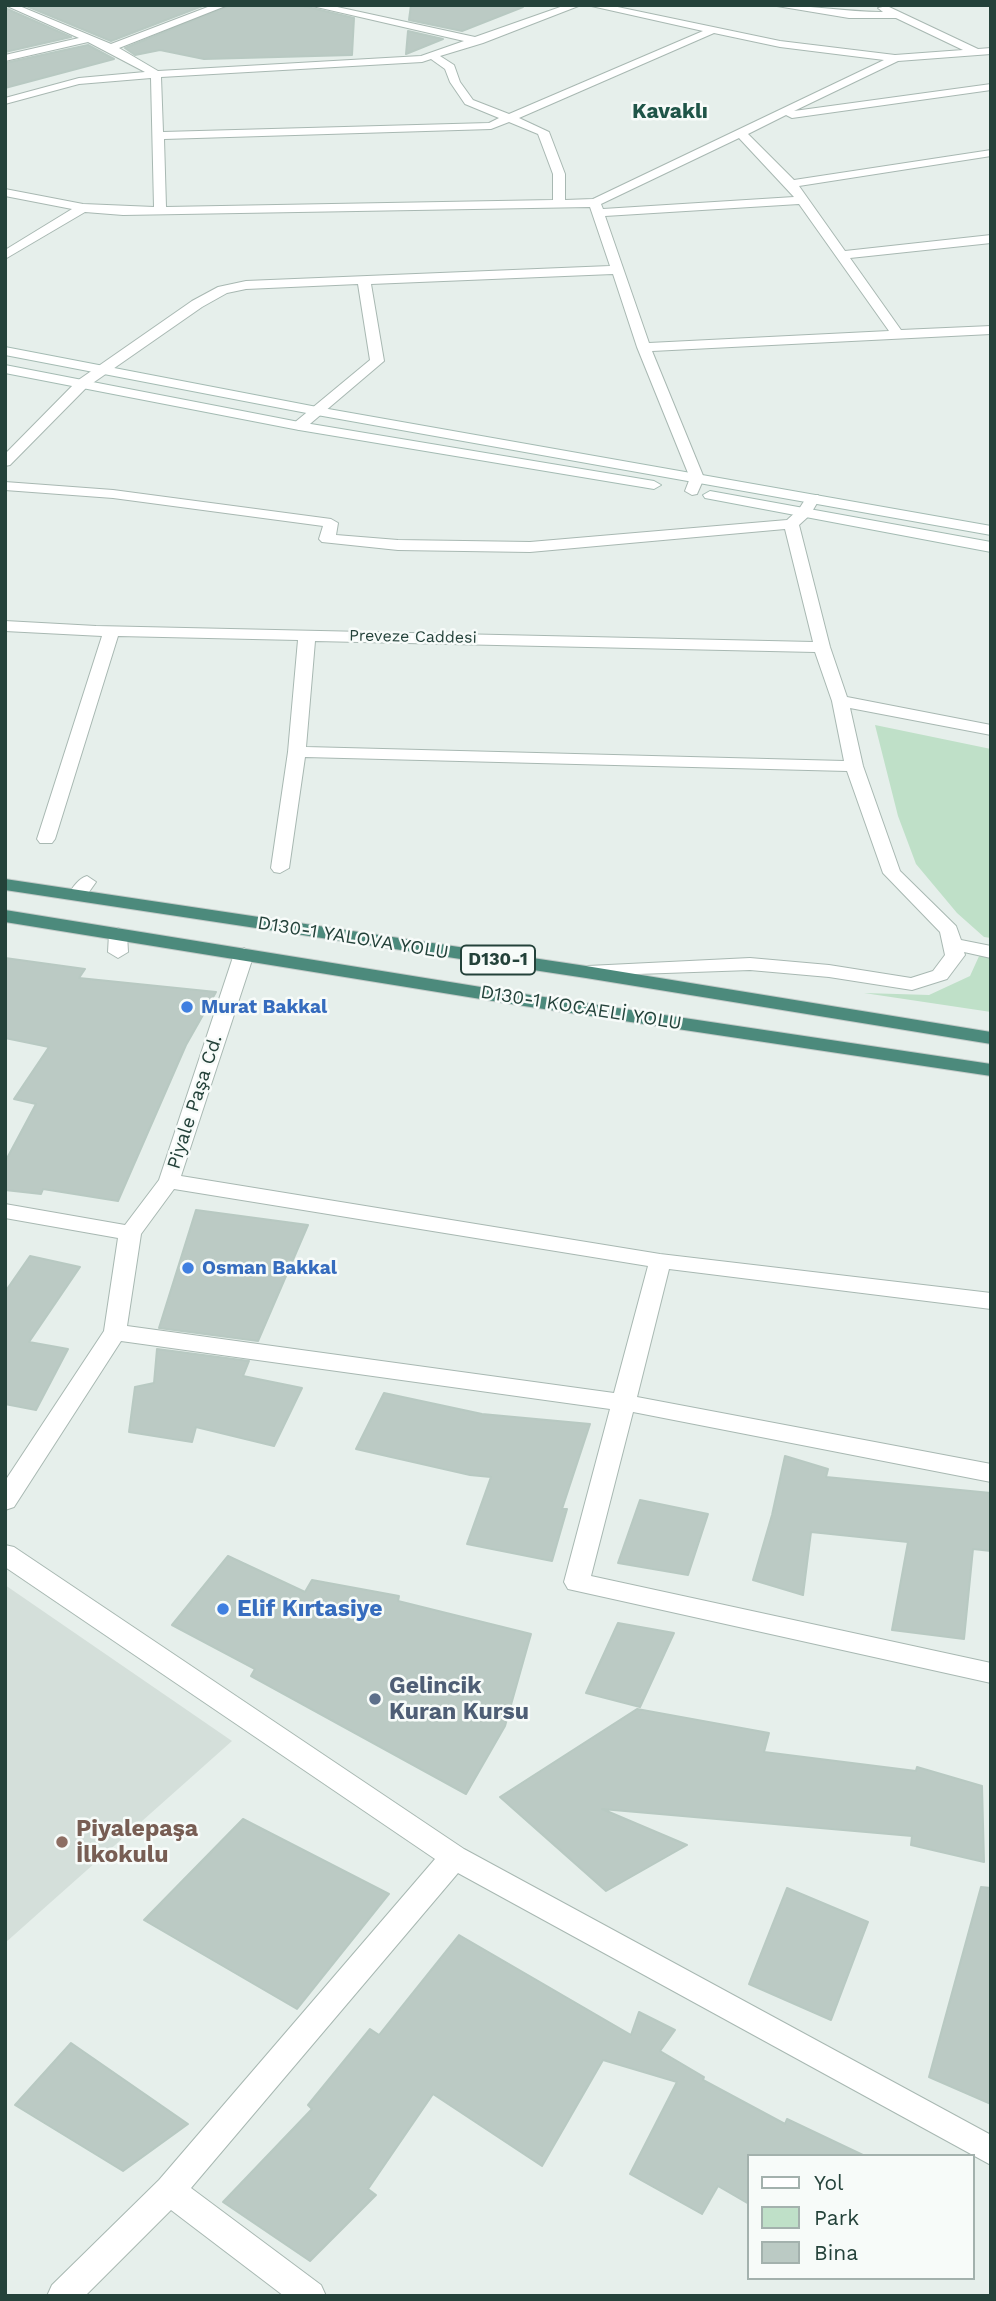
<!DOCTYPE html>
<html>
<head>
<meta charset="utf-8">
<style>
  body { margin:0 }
  #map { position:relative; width:996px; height:2301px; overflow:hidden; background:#e6efeb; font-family:"Work Sans",sans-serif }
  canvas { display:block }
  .frame { position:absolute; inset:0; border:7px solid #24423a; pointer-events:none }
  .legend { position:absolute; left:747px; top:2154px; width:228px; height:126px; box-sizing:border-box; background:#f7fbf9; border:2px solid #a3b1ad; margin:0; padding:9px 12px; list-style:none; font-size:21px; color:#24423a }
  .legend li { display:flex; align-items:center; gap:14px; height:35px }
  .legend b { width:35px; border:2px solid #a3b1ad }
</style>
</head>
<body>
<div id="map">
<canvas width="996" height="2301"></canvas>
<div class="frame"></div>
<ul class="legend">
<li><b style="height:9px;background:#fff"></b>Yol</li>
<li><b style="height:19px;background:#bfe0c8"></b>Park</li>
<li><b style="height:19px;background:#bbcac4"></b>Bina</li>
</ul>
</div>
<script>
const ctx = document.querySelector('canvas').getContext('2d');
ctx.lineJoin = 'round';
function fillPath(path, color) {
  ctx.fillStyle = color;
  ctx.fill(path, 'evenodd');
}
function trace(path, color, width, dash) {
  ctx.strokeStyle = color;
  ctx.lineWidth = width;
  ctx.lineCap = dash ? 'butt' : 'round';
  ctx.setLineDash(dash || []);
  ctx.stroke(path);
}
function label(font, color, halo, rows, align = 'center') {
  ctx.font = font + ' "Work Sans",sans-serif';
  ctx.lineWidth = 5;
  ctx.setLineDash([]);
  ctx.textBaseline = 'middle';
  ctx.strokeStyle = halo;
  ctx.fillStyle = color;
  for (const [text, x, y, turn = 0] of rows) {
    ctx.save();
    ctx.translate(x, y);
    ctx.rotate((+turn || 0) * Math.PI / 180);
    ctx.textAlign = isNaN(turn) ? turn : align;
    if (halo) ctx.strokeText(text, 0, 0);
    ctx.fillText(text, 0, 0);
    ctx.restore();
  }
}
fillPath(new Path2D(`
  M5 1585 232 1741 5 1943Z`), '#d4dfda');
fillPath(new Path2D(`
  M875 725 991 749V938L984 937 957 913 916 864 898 816Z
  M980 954 991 956V1012L864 993 929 995 970 976Z`), '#bfe0c8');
const building = new Path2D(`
  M24 5H205L111 41Z
  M230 5H299L354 18 352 55 204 59 160 50 135 55 125 48Z
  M411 5H523V7L462 31 409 20Z
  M5 8 71 37 5 52Z
  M408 31 443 39 406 54Z
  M88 45 114 59 5 88V63Z
  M5 958 85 969 79 978 216 992 186 1045 118 1201 43 1189 41 1194 5 1190V1162L36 1104 14 1099 49 1047 5 1038Z
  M196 1210 308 1225 258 1341 159 1328Z
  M30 1256 80 1267 29 1342 68 1349 36 1410 5 1404V1292Z
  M157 1349 249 1361 243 1376 302 1388 274 1446 196 1427 192 1442 129 1432 135 1387 154 1383Z
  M384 1393 482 1414 590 1424 562 1509H567L552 1561 467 1544 491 1477 470 1475 356 1449Z
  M785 1456 828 1469 826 1477 991 1493V1551L973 1549 964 1639 892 1630 908 1542 811 1532 803 1595 753 1580 772 1515Z
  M640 1500 708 1514 688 1575 618 1563Z
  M228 1556 305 1592 312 1580 399 1596 398 1601 531 1634 505 1726 466 1794 251 1676 255 1669 172 1625Z
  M618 1623 674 1633 640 1707 586 1693Z
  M637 1709 769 1733 764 1752 916 1771 917 1767 982 1786 984 1862 911 1845 912 1836 602 1809 687 1845 606 1891 500 1797Z
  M243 1819 389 1894 297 2009 144 1920Z
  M981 1887 991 1888V2104L929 2077Z
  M787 1888 868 1922 831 2020 749 1984Z
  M459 1935 631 2035 639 2012 675 2030 660 2051 704 2077 703 2080 785 2124 787 2119 865 2156H749V2204L718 2186 702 2214 630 2174 677 2082 603 2060 542 2166 433 2094 368 2189 376 2195 310 2261 223 2202 312 2109 308 2105 370 2029 379 2035Z
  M71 2043 188 2124 123 2171 15 2105Z`);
fillPath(building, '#bbcac4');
trace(building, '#b8c9c2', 2);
const pedestrian = new Path2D(`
  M87 876 96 882 84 899H70L68 895C73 887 78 879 87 876Z
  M118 928 127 934 128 952 118 958 108 952 109 934Z`);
const minor = new Path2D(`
  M5 5H17L111 44 213 5H228L119 48 158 71 421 56 464 41 308 5H328L475 37 566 5H581L483 43 440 56 454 65 460 82 473 100 509 114 703 31 587 5H608L780 41 895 55 963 50 896 18H849L771 5C809 5 846 12 883 12L878 8 887 6 978 49 991 48V54L898 61 794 111 991 84V90L792 118 786 115 748 134 794 180 991 150V156L799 186 845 251 991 235V243L850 258 901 330 991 326V334L652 351 704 478 697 494 692 495 685 491 690 478 637 347 613 274 371 284 384 361 304 429 299 430 292 426 294 423 370 360 358 284 246 289 227 293 202 307 87 387 10 465 5 466V454L77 381 192 301 218 287 246 281 610 266 590 207 123 215 85 212 5 259V250L72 209 5 196V189L83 204 154 207 151 78 79 84 5 104V98L79 78 145 72 88 42 5 61V55L79 38ZM714 33 780 47 884 60 593 199 565 200V174L549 132 519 118ZM431 59 445 69 450 82 465 104 499 118 489 123 163 132 161 77 422 62ZM509 122 538 134 553 174V200L166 207 164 139 491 129ZM739 138 794 197 603 209 601 204ZM799 204 889 331 649 343 605 216Z
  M5 482 113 490 331 519 338 523 336 535 398 540 530 542 787 520 799 509 808 495H818L820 498 810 515 799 525 830 647 847 697 991 725V735L850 708 863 766 900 871 956 926 961 940 991 946V958L964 952 965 955 947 979 912 990 829 977 750 970 581 976 578 972 588 966 750 958 829 965 911 978 933 971 945 955 940 932 883 873 847 771 305 757 289 868 280 873 274 872 271 868 288 752 298 640 118 636 55 839 52 843H40L37 839 102 636 5 631V621L96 626 813 642 785 529 530 552 398 550 322 542 319 539 323 526 113 498 5 490ZM315 641 815 652 832 701 844 761 306 747Z
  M244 948 254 954 181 1176 660 1254 991 1293V1309L669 1269 637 1397 991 1464V1482L633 1412 591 1576 991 1663V1683L568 1589 564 1582 610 1409 121 1341 14 1507 5 1510V1481L104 1331 118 1238 5 1218V1204L125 1225 159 1180 234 954ZM174 1189 648 1266 614 1393 127 1326 141 1234Z
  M5 1545 14 1547 464 1849 991 2135V2165L458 1873 191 2188 321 2285 326 2296H284L171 2210 85 2296H47L52 2285 159 2180 435 1859 5 1567Z`);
const secondary = new Path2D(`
  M5 347 317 407 991 526V535L317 415 5 355Z
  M5 365 299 422 654 481 661 485 654 489 299 430 5 373Z
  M710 491 991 542V552L705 498 703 495Z`);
const trunk = new Path2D(`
  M5 879 586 966 991 1032V1044L586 978 5 890Z
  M5 910 524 994 991 1064V1076L524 1006 5 922Z`);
trace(pedestrian, '#a8b8b2', 2);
trace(minor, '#a8b8b2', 2);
trace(secondary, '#a4bbb3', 2);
trace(trunk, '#c2cac8', 2);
fillPath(pedestrian, '#fff');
fillPath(minor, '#fff');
fillPath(secondary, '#fff');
fillPath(trunk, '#4c8a7c');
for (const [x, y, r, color] of [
  [187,1007,7,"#3f7fe0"],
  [188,1268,7,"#3f7fe0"],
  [223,1609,7,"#3f7fe0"],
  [375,1699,7,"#5c6f8a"],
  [62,1842,7,"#8d6e63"]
]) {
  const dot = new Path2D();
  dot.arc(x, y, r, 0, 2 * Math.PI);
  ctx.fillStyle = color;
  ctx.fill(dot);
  trace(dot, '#f7fbf9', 2.5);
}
label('16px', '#24423a', '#f7fbf9', [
  ["Preveze Caddesi",413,637,1]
]);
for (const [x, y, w] of [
  [498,960,74]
]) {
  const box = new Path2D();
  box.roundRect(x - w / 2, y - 14.5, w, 29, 5);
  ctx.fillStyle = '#f7fbf9';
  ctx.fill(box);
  trace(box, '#24423a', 2);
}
label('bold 18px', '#24423a', null, [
  ["D130-1",498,960]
]);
label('19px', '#24423a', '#f7fbf9', [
  ["D130-1 YALOVA YOLU",353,938,9],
  ["D130-1 KOCAELİ YOLU",581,1008,9],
  ["Piyale Paşa Cd.",195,1102,-72]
]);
label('bold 19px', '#366cbe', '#f7fbf9', [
  ["Murat Bakkal",201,1007],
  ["Osman Bakkal",202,1268]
], 'left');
label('bold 21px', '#1f5548', '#f7fbf9', [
  ["Kavaklı",670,112]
]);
label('bold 23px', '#366cbe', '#f7fbf9', [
  ["Elif Kırtasiye",237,1609]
], 'left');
label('bold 23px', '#4e5e75', '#f7fbf9', [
  ["Gelincik",389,1686],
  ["Kuran Kursu",389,1712]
], 'left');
label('bold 23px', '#785e54', '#f7fbf9', [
  ["Piyalepaşa",76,1829],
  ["İlkokulu",76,1855]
], 'left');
</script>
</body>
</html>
